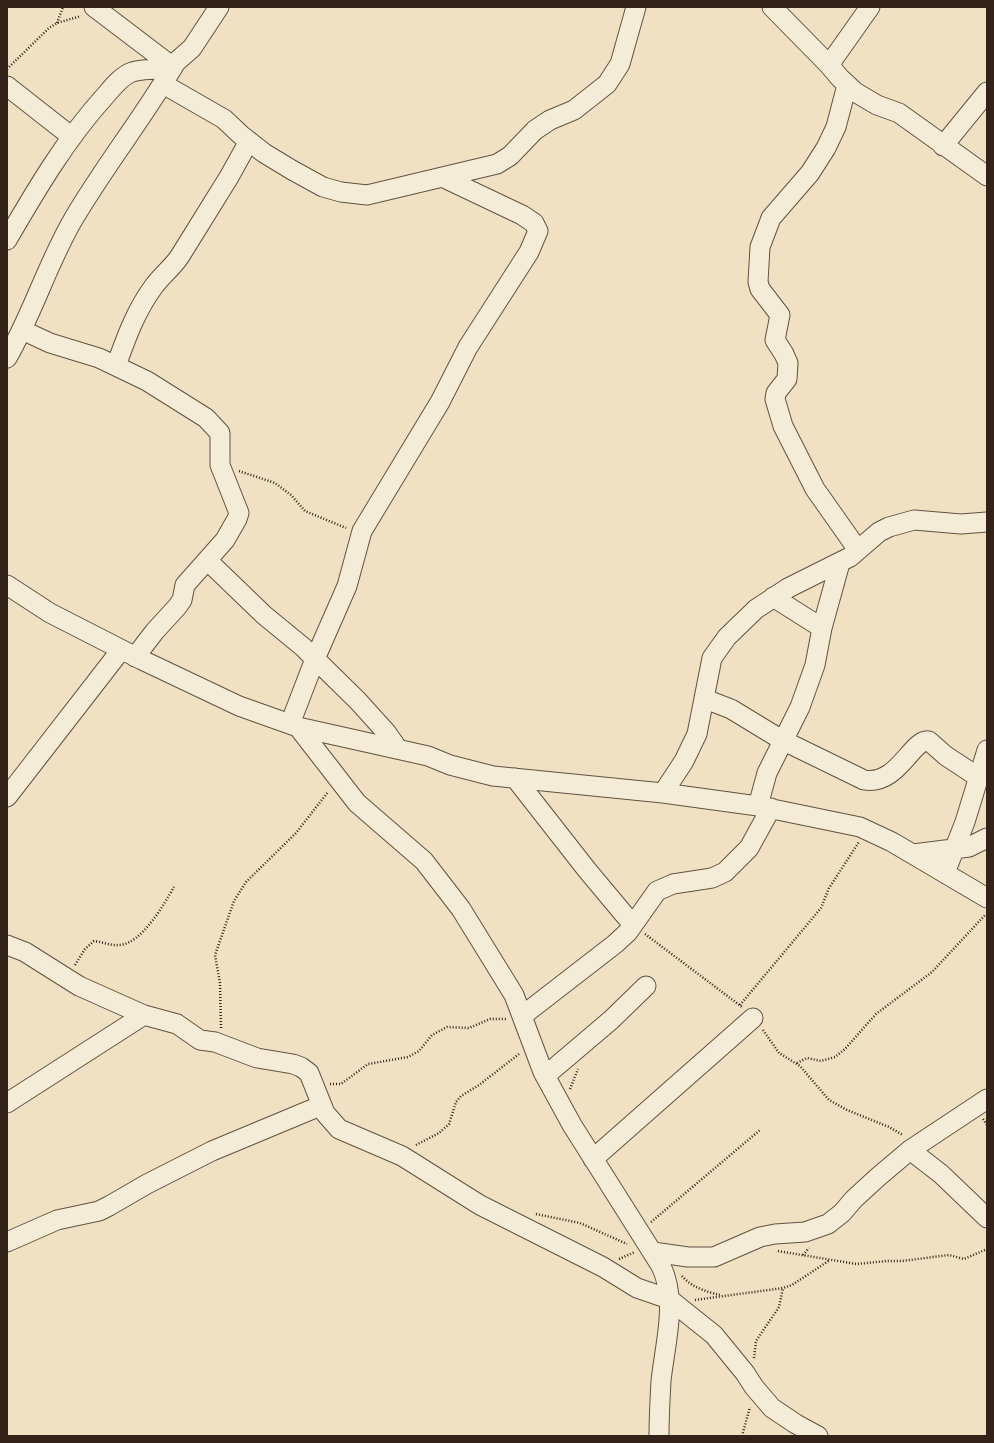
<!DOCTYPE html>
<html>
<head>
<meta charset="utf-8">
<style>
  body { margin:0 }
  #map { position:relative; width:994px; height:1443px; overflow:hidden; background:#efe1c2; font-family:"IM FELL DW Pica",serif }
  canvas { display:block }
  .frame { position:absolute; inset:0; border:8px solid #332218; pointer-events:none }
</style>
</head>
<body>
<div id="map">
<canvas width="994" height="1443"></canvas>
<div class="frame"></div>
</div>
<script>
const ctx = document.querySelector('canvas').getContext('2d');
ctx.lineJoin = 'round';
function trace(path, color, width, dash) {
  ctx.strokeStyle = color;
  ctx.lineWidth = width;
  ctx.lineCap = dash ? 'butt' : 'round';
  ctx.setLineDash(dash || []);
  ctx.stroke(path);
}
const minor = new Path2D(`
  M94 7 173 67
  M772 7 829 65 840 78 855 92 877 105 899 113 987 176
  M829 65 870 7
  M163 84 224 119 241 135 264 153 292 170 323 187 341 192 367 195 497 164 510 156 535 130 550 120 574 110 607 84 620 64 636 7
  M847 85 836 127 826 148 810 173 771 218 760 247 758 282 760 289 780 315 775 340 784 354 788 363 787 379 776 393 775 399 783 426 815 489 858 550
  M7 86 72 137
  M943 146 987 92
  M7 240C36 190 66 139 105 96 112 88 121 76 132 72 144 68 159 69 172 69
  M22 330 50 343 99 358 147 381 206 418 220 433V465L239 513 237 519 225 540 185 585 182 600 177 607 155 631 135 657
  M7 358C33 313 48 262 74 218 106 164 145 115 176 62L192 48 219 7
  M116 366C126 338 136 310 154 286 162 275 173 267 180 256L229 177 249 141
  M208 561 264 615 303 647 358 701 386 732 398 749
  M7 585 50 613 142 660 239 706 298 727 428 756 450 765 493 776 663 793 758 806 860 827 892 842 987 898
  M773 597 822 628
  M705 699 731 709 782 740 864 780C898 786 912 738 929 741L946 756 978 777
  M290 724 315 659 347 586 362 531 440 402 468 347 529 252 538 231 534 223 522 215 442 177
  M298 727 357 803 424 861 461 909 514 995 543 1072 572 1125 661 1266C678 1301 665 1343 661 1381 660 1399 659 1418 659 1436
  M515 778 587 870 633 925
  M663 793 684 761 697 734 712 658 727 637 756 609 788 588 850 557 879 532 889 527 914 520 961 524 987 522
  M7 797 121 650
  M758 806 767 773 800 707 815 665 822 628 840 563
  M913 854 969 847 987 838
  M945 873 965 822 987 750
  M7 945 25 952 79 986 144 1015 177 1024 200 1040 215 1042 257 1058 293 1064 301 1067 309 1073 325 1113 339 1129 402 1156 480 1205 603 1267 637 1288 669 1299 714 1335 745 1373 754 1387 772 1408 796 1424 818 1436
  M522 1016 615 944 628 932 657 891 673 884 712 878 725 872 749 848 771 808
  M545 1076 611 1020 646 986
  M7 1103 144 1015
  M910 1150 941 1174 987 1218
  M593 1159 753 1018
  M7 1242 57 1220 99 1211 109 1206 147 1184 212 1151 320 1106
  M653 1252 688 1257H714L760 1237 775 1234 805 1232 828 1224 842 1213 854 1199 878 1177 910 1150 987 1099`);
trace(minor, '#625242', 21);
trace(new Path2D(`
  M57 23 63 7
  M7 69 49 28 57 23 81 16
  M239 471 275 483 291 495 305 511 346 528
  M645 934 742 1007
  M75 965 85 949 94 941C103 942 111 946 119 945 142 944 164 904 174 887
  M740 1005 821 908 829 888 859 842
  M221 1028 220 983 215 955 234 901 246 882 296 833 328 792
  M763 1030 779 1053 800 1066 829 1100 847 1110 889 1127 903 1135
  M797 1063 807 1058 821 1061 835 1057 845 1049 876 1014 932 972 986 914
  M330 1084H341L368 1064 408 1057 419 1051 432 1035 447 1027 469 1028 490 1019H507
  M570 1089 578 1069
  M983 1119 987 1125
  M416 1145 439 1133 449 1124 456 1102 461 1096 479 1085 519 1054
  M536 1214 580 1223 627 1244
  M651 1222 760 1130
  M778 1251 856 1264 887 1261H902L949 1255 964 1259 987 1249
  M803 1255 809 1248
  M619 1259 635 1252
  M682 1276C691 1287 707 1292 720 1295
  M695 1300 783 1288 792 1285 830 1260
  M754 1358 756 1341 779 1307 783 1288
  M742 1436 750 1407`), '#332218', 2.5, [1, 2]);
trace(minor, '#f5ecd7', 19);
</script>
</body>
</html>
